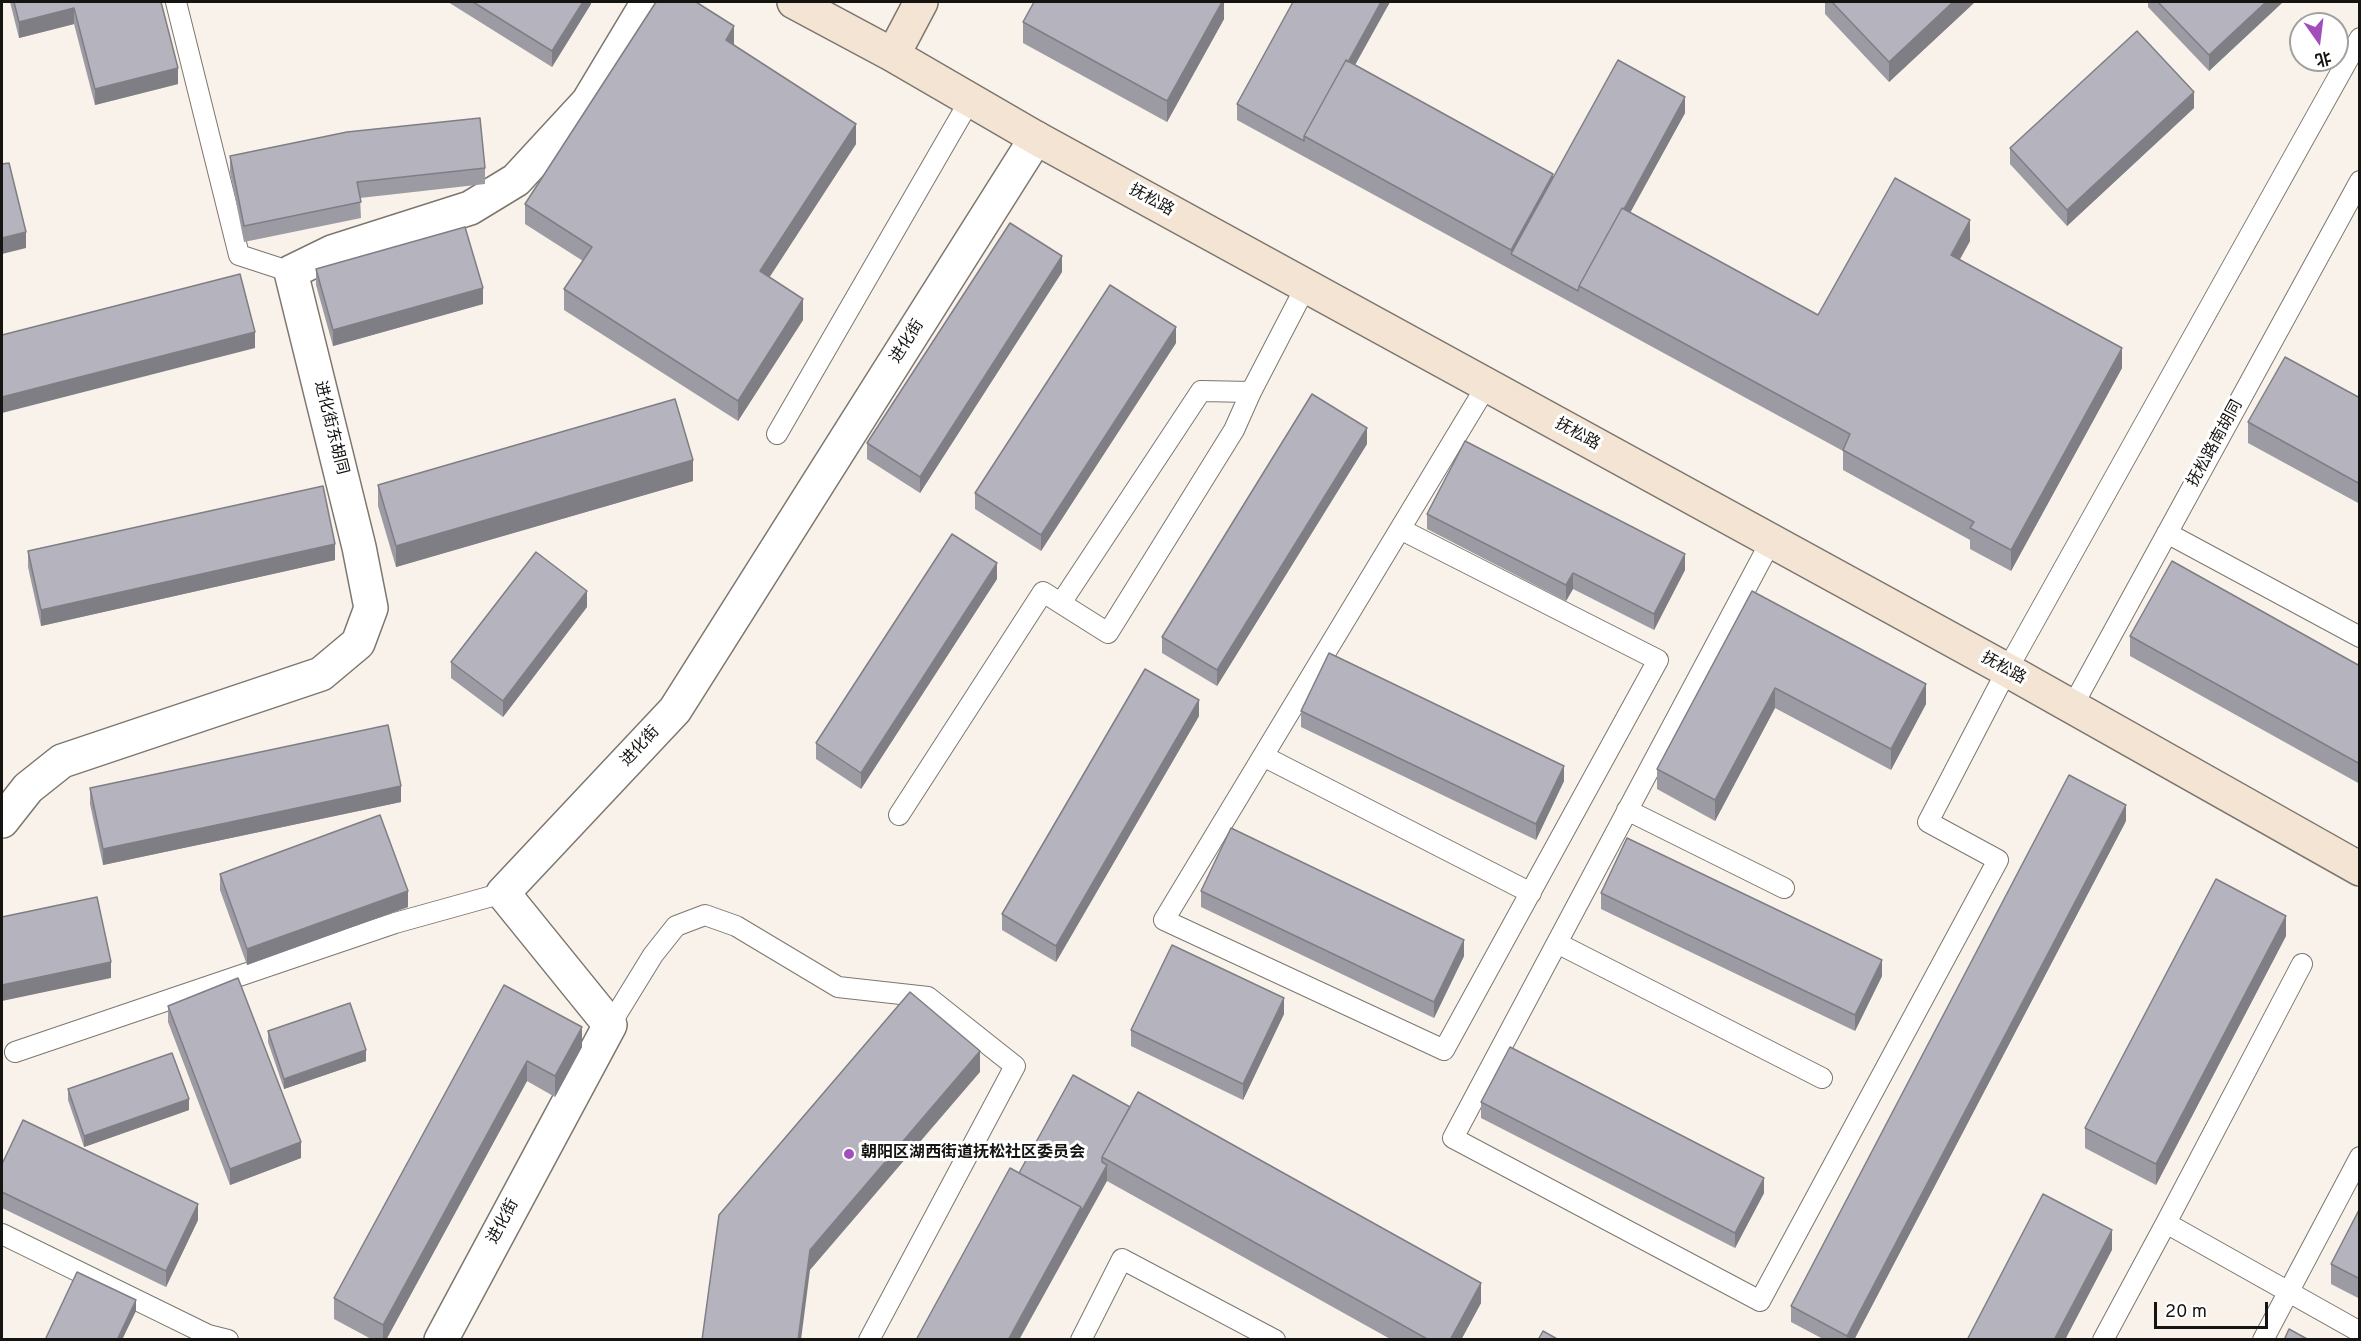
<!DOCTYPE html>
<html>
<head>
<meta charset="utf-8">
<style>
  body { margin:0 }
  #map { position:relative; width:2361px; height:1341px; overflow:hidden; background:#f9f2ea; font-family:Overpass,"Noto Sans SC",sans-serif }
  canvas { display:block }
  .frame { position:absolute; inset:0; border:3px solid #161411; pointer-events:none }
  .north { position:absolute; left:2289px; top:12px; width:60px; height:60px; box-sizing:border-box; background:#fff; border:2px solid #a2a1a0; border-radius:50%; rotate:166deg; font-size:16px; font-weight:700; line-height:24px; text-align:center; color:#161411 }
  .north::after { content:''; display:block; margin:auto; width:21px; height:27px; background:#a24dbb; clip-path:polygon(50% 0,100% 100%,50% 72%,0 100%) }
  .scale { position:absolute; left:2154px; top:1302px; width:114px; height:27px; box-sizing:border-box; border:3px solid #161411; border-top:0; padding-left:8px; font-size:18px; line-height:21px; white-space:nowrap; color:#161411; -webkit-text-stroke:4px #fff; paint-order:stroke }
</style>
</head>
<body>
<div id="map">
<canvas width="2361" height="1341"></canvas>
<div class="frame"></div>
<div class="north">北</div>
<div class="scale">20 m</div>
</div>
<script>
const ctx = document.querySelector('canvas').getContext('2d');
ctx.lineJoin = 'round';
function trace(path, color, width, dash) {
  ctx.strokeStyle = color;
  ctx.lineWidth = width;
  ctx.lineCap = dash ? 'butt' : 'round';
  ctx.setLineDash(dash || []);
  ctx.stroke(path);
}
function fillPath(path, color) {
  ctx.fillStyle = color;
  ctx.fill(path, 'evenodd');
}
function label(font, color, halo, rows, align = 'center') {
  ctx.font = font + ' Overpass,"Noto Sans SC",sans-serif';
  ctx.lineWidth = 6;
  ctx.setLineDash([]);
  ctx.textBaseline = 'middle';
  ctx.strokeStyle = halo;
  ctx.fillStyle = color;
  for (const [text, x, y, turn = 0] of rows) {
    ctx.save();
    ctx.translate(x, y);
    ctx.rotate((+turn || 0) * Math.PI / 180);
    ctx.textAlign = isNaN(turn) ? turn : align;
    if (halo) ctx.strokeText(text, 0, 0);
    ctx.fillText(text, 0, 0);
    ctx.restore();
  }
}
const lane = new Path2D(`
  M176 2 239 255 291 272
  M777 434 970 100
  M1400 529 1658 660 1444 1050 1164 920C1272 742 1379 563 1487 385
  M2167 533 2360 637
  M1771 541 1453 1138 1760 1301 1998 860 1928 822 2007 670 2360 38
  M1061 603 1201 391 1251 392
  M2072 707 2360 181
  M1263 756 1531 893
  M1627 810 1784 888
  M899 815 1043 592 1108 633 1234 430 1251 392 1306 286
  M1557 943 1822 1078
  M610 1025 653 955 676 926 705 915 736 926 838 987 928 997 1015 1066 869 1340
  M15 1052 395 923 503 893
  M2166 1223 2360 1332
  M2 1234 208 1335 228 1340
  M1081 1340 1122 1259 1275 1340
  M2103 1340 2166 1223 2302 964
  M2263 1340 2360 1157`);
const street = new Path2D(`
  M2 821 28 788 62 761 321 674 358 643 371 608 359 547 291 272 332 252 470 208 516 180 588 102 648 2
  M441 1340 610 1025 503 893 675 710 1036 138`);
const secondary = new Path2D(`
  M794 2 893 55 1036 138 2007 670 2360 869
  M893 55 921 2`);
trace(lane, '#7c766f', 22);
trace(street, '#7c766f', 36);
trace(secondary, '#7c766f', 36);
trace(lane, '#fff', 20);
trace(street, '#fff', 33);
trace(secondary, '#f3e4d3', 33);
fillPath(new Path2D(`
  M10 2H161L178 84 95 105 74 24 19 38Z
  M448 2H591V4L552 67Z
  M1224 2V19L1167 122 1023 43V22Z
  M1293 2H1390L1354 65 1553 178 1685 113 1630 213 1818 315 1970 241 1960 259 2122 368 2011 571 1970 549V540L1843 470V451L1237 120V104Z
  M1825 2H1975L1889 82 1825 14Z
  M2148 2H2283L2209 71 2148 7Z
  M734 46 856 144 769 277 803 320 738 421 564 310V289L583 261 525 224V204Z
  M2194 108 2067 226 2010 164V148Z
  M230 156 485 168V184L360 198 361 218 244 242 230 172Z
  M316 269 483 304 333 346 316 285Z
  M1062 272 920 493 867 459V443Z
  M1176 343 1041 551 975 509V493Z
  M2360 398V504L2248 443V422Z
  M1367 444 1217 686 1162 653V637Z
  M693 481 396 567 378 506V485Z
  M1427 514 1685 570 1654 630 1573 589 1566 601 1427 529Z
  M28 551 335 560 41 626 28 567Z
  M997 579 861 789 816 759V743Z
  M1752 591 1926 704 1891 770 1775 708 1715 821 1657 789V769Z
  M587 607 503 717 451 678V662Z
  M2130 636 2360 666V784L2130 656Z
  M1301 711 1564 781 1536 840 1301 727Z
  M1199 716 1056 962 1002 930V914Z
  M90 788 401 802 103 865 90 804Z
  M2126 821 1854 1340H1825L1791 1322V1306Z
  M220 874 408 907 247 965 220 890Z
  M1201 891 1464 956 1434 1018 1201 907Z
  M1601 893 1882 976 1855 1031 1601 909Z
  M2286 936 2156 1185 2085 1148V1128Z
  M504 985 582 1047 555 1097 527 1081 386 1340H373L334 1319V1298Z
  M168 1006 301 1158 230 1185 168 1022Z
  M1284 1014 1243 1100 1131 1046V1030Z
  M268 1031 366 1061 284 1089 268 1042Z
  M1073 1075 1481 1303 1461 1340H1392L1107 1181 1019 1173Z
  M68 1089 189 1110 84 1147 68 1100Z
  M1481 1102 1764 1193 1735 1248 1481 1118Z
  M2 1164 198 1220 166 1287 2 1208Z
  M2360 1208V1299L2331 1284V1264Z`), '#9c9ba3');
fillPath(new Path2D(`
  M583 2H591V4L552 67V51Z
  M1222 2H1224V19L1167 122V101Z
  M1381 2H1390L1313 141 1306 137Z
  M1953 2H1975L1889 82V62Z
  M2266 2H2283L2209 71V55Z
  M74 8V24L19 38V22Z
  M734 26V47L726 40Z
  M178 68V84L95 105V89Z
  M2194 92V108L2067 226V210Z
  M1685 97V113L1587 291 1581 287Z
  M856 124V144L760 292V271Z
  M1553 174V194L1511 254V250Z
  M1970 220V241L1951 275V255Z
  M26 232V248L2 254V238Z
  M1062 256V272L920 493V477Z
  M483 288V304L333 346V330Z
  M803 299V320L738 421V401Z
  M1176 327V343L1041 551V535Z
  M255 332V348L2 413V397Z
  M2122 348V368L2011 571V550Z
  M1367 428V444L1217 686V670Z
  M693 460V481L396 567V546Z
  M335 544V560L41 626V610Z
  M1685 554V570L1654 630V614Z
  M997 563V579L861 789V773Z
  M1573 573V589L1566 601V585Z
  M587 591V607L503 717V701Z
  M1926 684V704L1891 770V749Z
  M1775 688V708L1715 821V800Z
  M1199 700V716L1056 962V946Z
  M1564 766V781L1536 840V824Z
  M401 786V802L103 865V849Z
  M2126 805V821L1854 1340H1847V1336Z
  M408 891V907L247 965V949Z
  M2286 916V936L2156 1185V1164Z
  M1464 940V956L1434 1018V1002Z
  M1882 960V976L1855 1031V1015Z
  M111 962V978L2 1001V985Z
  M1284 998V1014L1243 1100V1084Z
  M582 1027V1047L555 1097V1076Z
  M366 1050V1061L284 1089V1079Z
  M980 1051V1072L810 1270 801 1340H798L810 1250Z
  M527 1061V1081L386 1340H383V1325Z
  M189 1099V1110L84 1147V1136Z
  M301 1142V1158L230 1185V1169Z
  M1107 1165V1181L1019 1340H1008L1081 1207Z
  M1764 1178V1193L1735 1248V1233Z
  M198 1204V1220L166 1287V1271Z
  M2112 1230V1250L2065 1340H2054Z
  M1481 1283V1303L1461 1340H1450Z
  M136 1300V1311L122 1340H117Z`), '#7f7e85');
const building = new Path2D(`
  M14 2H161L178 68 95 89 74 8 19 22Z
  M473 2H583L552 51Z
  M656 2H696L734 26 726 40 856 124 760 271 803 299 738 401 564 289 592 247 525 204Z
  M1034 2H1222L1167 101 1023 22Z
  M1293 2H1381L1348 62 1346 60 1304 136V141L1237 104Z
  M1832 2H1953L1889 62Z
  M2158 2H2266L2209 55Z
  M2137 31 2194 92 2067 210 2010 148Z
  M1346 60 1553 174 1511 250 1304 136Z
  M1618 60 1685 97 1624 209 1622 208 1579 286 1578 291 1511 254Z
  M480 118 485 168 357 182 361 202 244 226 230 156 347 132Z
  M9 163 26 232 2 238V164Z
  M1895 178 1970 220 1951 255 2122 348 2011 550 1970 528 1974 522 1843 450 1850 434 1579 286 1622 208 1818 315Z
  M1010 223 1062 256 920 477 867 443Z
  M465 227 483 288 333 330 316 269Z
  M240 274 255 332 2 397V335Z
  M1110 285 1176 327 1041 535 975 493Z
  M2285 357 2360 398V484L2248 422Z
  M1312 394 1367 428 1217 670 1162 637Z
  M675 399 693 460 396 546 378 485Z
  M1465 441 1685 554 1654 614 1573 573 1566 585 1427 514Z
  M323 486 335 544 41 610 28 551Z
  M952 534 997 563 861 773 816 743Z
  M536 552 587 591 503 701 451 662Z
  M2172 561 2360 666V764L2130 636Z
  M1752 591 1926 684 1891 749 1775 688 1715 800 1657 769Z
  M1329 653 1564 766 1536 824 1301 711Z
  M1145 669 1199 700 1056 946 1002 914Z
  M388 725 401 786 103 849 90 788Z
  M2069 775 2126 805 1847 1336 1791 1306Z
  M380 815 408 891 247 949 220 874Z
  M1231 828 1464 940 1434 1002 1201 891Z
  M1627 838 1882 960 1855 1015 1601 893Z
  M2216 879 2286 916 2156 1164 2085 1128Z
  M97 897 111 962 2 985V917Z
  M1172 945 1284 998 1243 1084 1131 1030Z
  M238 978 301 1142 230 1169 168 1006Z
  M504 985 582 1027 555 1076 527 1061 383 1325 334 1298Z
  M910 992 980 1051 810 1250 798 1340H702L719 1215Z
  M350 1003 366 1050 284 1079 268 1031Z
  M1510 1047 1764 1178 1735 1233 1481 1102Z
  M172 1053 189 1099 84 1136 68 1089Z
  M1073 1075 1130 1107 1102 1157V1162L1107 1165 1081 1212V1207L1019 1173Z
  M1138 1092 1481 1283 1450 1340H1429L1102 1157Z
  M23 1120 198 1204 166 1271 2 1192V1164Z
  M1010 1168 1081 1207 1008 1340H916Z
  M2043 1194 2112 1230 2054 1340H1967Z
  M2360 1208V1279L2331 1264Z
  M77 1272 136 1300 117 1340H45Z
  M2289 1329 2309 1340H2284Z
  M1543 1331 1559 1340H1538Z`);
fillPath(building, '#b5b4be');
trace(building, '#7f7e85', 1.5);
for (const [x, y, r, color] of [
  [849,1154,6,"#a24dbb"]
]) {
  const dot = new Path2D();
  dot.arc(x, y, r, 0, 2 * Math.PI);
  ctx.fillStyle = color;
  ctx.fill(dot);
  trace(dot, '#fff', 2);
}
label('16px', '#161411', '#fff', [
  ["抚松路",1151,201,29],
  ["进化街",908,342,-58],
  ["进化街东胡同",330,428,76],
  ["抚松路",1577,435,29],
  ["抚松路南胡同",2216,444,-61],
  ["抚松路",2003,669,29],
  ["进化街",641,747,-47],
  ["进化街",504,1222,-62]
]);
label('bold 16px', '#161411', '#fff', [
  ["朝阳区湖西街道抚松社区委员会",861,1154]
], 'left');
</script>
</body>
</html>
